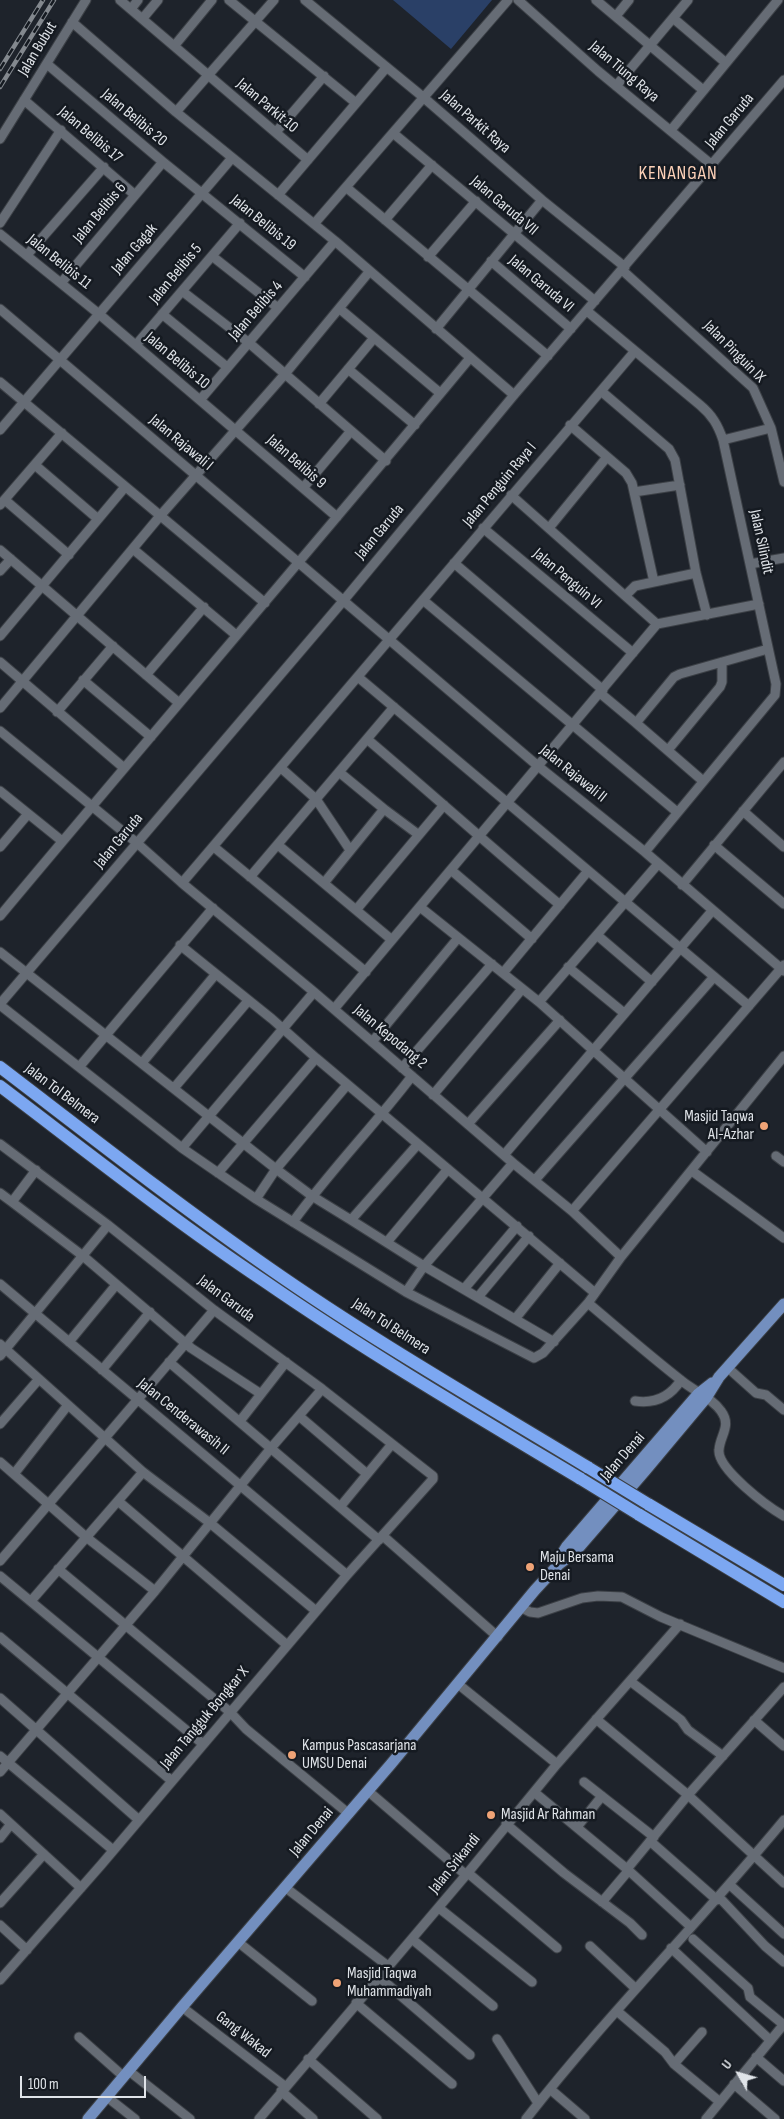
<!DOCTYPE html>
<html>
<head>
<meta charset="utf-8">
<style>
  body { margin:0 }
  #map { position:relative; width:784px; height:2119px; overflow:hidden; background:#1e232b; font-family:"Sofia Sans Condensed",sans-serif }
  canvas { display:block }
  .north { position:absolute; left:714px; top:2049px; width:50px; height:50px; -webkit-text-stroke:4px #151a21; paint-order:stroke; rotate:308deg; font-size:14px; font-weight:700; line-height:20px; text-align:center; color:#e0e4e9 }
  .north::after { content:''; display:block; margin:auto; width:18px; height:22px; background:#e0e4e9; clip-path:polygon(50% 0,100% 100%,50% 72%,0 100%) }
  .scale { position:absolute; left:20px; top:2076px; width:126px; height:22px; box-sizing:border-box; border:2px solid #e0e4e9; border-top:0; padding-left:6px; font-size:15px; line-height:18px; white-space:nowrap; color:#e0e4e9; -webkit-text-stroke:4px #151a21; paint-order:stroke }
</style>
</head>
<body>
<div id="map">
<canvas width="784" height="2119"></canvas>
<div class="north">U</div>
<div class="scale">100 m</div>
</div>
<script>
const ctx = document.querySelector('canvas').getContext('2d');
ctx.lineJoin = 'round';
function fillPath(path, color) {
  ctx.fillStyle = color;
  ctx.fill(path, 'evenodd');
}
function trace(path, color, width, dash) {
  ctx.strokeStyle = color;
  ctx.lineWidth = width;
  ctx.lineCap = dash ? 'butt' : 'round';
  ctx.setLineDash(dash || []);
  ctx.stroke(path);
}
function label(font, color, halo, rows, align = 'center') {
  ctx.font = font + ' "Sofia Sans Condensed",sans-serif';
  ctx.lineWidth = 5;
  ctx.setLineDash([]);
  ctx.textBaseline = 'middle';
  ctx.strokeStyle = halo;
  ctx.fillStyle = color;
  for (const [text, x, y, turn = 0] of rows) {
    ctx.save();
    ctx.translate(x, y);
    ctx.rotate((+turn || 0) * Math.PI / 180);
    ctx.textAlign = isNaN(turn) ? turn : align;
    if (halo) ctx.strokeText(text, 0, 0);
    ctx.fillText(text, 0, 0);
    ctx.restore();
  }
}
fillPath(new Path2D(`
  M393 0H492L451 49Z`), '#2a4067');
const minor = new Path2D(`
  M120 0 308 160
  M229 0 356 103
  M305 0 423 97 542 200 625 267
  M518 0 598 71 712 165
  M596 0 703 90
  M131 9 138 0
  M616 16 629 0
  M143 18 158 0
  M673 18 726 63
  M72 22 176 112 335 241 514 395
  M175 45 212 0
  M47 64 163 162 305 277
  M616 86 688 0
  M24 100 135 195
  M176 112 274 0
  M671 130 778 0
  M276 132 324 76
  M393 133 595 301
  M0 139 86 0
  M347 188 548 356
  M278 195 386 68
  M385 220 432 165
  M0 223 61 130
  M314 224 508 0
  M0 234 99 314 337 517
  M27 255 104 167
  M212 256 278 308
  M428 257 476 201
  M491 261 571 329
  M622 270 753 388 771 428 784 482
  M61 283 163 162
  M182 291 248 342 386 461
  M0 309 538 766 645 852 784 971
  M340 309 440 393
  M587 311 700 405C712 415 718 425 723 440L776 684 775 695 645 852
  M162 314 227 367
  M436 329 542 200
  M136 345 240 223
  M348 369 415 425
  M0 382 265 603
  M601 391 669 449 675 460 696 573 707 615
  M200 400 335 241
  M319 404 374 338
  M570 425 626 473 632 483 654 582
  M0 430 232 158
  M723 440 771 428
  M35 465 98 519
  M303 488 351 431
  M634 492 680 485
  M5 500 69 555
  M0 505 62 433
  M483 528 633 653
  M549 528 607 457
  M133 549 236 635
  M0 550 179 703
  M454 563 603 690
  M750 564 784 558
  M0 571 11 559
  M626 595 635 586 696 573
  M423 600 677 812
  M657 624 759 604
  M0 636 125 487
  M0 662 124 768
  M146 675 204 607
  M358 677 749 1006
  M83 680 151 737
  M600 693 636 723 674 677 680 674 768 649
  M0 708 160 516 285 374 369 272
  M57 712 113 646
  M636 723 703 781
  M0 731 137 843 182 883 314 992 513 1163 572 1211 621 1257
  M367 739C432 794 495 851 560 905
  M668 750 720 687 722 682V662
  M281 768 316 799 350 850
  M0 791 62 841
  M384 809 419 835
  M743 811 784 847
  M278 845 392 940
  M714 845 784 904
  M0 847 28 814
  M214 847 366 972
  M451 870 532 939
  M250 877 394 707
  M182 883 635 351
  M324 883 384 809 339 772
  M682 885 784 762
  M420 907 539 1002 707 1152
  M356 910 444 805
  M0 916C156 729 315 545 470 358
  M597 935 652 982
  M180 945 272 1019 316 1058 595 1293
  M0 952 276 1169 312 1196 351 1220 418 1144
  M568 967 624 1013
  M503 973 588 871
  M539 1002 658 864
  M0 1004 344 600 514 395 784 80
  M0 1005 182 1148 256 1199 406 1292 534 1358 543 1353 588 1303 621 1257 784 1056
  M334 1009 657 624 511 495
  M372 1042 458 938
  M142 1063 215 975
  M80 1066 213 908
  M402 1068 492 964
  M174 1088 248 1001
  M433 1095 522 989
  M468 1124 560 1020
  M0 1144 108 1225 214 1310 322 1389 433 1476V1479L347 1575 101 1865 0 1980
  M182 1148 314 992
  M504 1155 712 911
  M776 1156 784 1162
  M36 1170 12 1202 83 1256 191 1348 261 1394
  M692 1171 784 1238
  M218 1173 316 1058
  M535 1180 713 978
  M0 1193 12 1202
  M256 1199 276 1169 347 1085
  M572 1211 784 965
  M351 1220 424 1266 554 1342
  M293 1222C330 1171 374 1126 412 1076
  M387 1242 448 1169
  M0 1284 347 1575
  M464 1289 517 1226
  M406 1292 424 1266 513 1163
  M478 1297 529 1236
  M588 1303C619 1329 650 1356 682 1381 694 1391 712 1398 721 1411 732 1426 720 1435 719 1450 717 1469 768 1507 784 1516
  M515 1319 560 1263
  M69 1342 116 1285
  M0 1344 143 1472 210 1523 316 1611
  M0 1356 108 1225
  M169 1362 379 1540
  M728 1368 756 1393 766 1395 784 1410
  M102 1370 150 1312
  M635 1401C655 1404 670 1397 681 1380
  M299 1416 367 1474
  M240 1421 286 1362
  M0 1424 39 1379
  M0 1462 86 1537 155 1591
  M14 1474 68 1405
  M118 1501 287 1645
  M340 1507 392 1444
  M383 1536 498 1637
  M0 1561 214 1310
  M58 1569 230 1712 246 1729 349 1814
  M0 1576 203 1744
  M31 1601 143 1472
  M522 1608 530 1612 538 1613 582 1598 598 1596 622 1597 661 1617 784 1668
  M0 1637 172 1781
  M630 1681 681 1720 688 1730 723 1756
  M458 1684 557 1764
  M0 1698 139 1820
  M596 1719 688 1795 784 1883
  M754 1720 784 1746
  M0 1756 113 1850
  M0 1772 155 1591 271 1448 322 1389
  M584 1782 654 1837
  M368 1791 466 1875
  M534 1792 627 1869 691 1927
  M0 1814 81 1888
  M506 1824 564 1873 630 1923 642 1935
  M577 1827 602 1796
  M0 1838 11 1824
  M650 1841 717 1900
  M627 1869 688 1795 784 1687
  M468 1873 557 1948
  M730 1885 784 1934
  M286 1888 388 1966
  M719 1897 765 1946 784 1962
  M602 1902 629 1870
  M0 1903 44 1854
  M439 1908 532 1982
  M0 1925 27 1950
  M412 1939 493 2006
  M693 1939 748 1988 750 1997 784 2025
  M238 1942 312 2001
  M590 1946 635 1988
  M671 1948 770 2040
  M379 1977 470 2055
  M356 2003 452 2084
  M182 2007 286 2087
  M617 2011 665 2052 674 2064 702 2032
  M79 2037 123 2076
  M497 2039 538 2103
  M756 2057 784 2081
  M308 2059 377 2119
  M674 2064 720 2102
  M129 2071 190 2119
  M734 2084 775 2119
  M550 2089 585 2119
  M281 2091 313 2119
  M107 2097 135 2119
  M259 2119 466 1875 557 1764 680 1624
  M526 2119C607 2015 700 1922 784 1820
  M706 2119 784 2024`);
const major = new Path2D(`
  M559 1564 562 1554 567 1546 698 1394 712 1383
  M88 2119 182 2007 391 1764 535 1590 559 1564 575 1552 645 1471 706 1398 719 1377 784 1304`);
const highway = new Path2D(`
  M0 1067C89 1135 177 1204 269 1268 372 1340 482 1403 589 1468
  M0 1086C87 1152 173 1220 264 1281 367 1352 474 1415 581 1479
  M648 1504 784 1585
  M638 1514 784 1602`);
trace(minor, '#3c4046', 11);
trace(major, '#3c4046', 13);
trace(highway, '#3c4046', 14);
trace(minor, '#666c75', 9);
trace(major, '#738fbf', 11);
trace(highway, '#7ca7f1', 12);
const rail = new Path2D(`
  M0 69 43 0
  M0 87 54 0`);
trace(rail, '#83888e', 4.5);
trace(rail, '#151a21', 2.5, [8]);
const highwayBridge = new Path2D(`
  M589 1468 648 1504
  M581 1479 638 1514`);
trace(highwayBridge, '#3c4046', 14, []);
trace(highwayBridge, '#7ca7f1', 12);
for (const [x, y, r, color] of [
  [764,1126,5,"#efa376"],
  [530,1567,5,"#efa376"],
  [292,1755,5,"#efa376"],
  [491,1815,5,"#efa376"],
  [337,1983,5,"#efa376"]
]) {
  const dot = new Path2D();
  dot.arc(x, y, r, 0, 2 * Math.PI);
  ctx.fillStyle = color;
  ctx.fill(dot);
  trace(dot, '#151a21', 2);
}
label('16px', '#e0e4e9', '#151a21', [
  ["Jalan Bubut",38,49,-59],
  ["Jalan Tiung Raya",624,72,40],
  ["Jalan Parkit 10",267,106,40],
  ["Jalan Belibis 20",134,118,40],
  ["Jalan Garuda",730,121,-50],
  ["Jalan Parkit Raya",475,122,41],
  ["Jalan Belibis 17",90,135,40],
  ["Jalan Garuda VII",504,206,40],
  ["Jalan Belibis 6",100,213,-50],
  ["Jalan Belibis 19",263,223,39],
  ["Jalan Gagak",135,249,-49],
  ["Jalan Belibis 11",59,262,39],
  ["Jalan Belibis 5",176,274,-50],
  ["Jalan Garuda VI",541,284,40],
  ["Jalan Belibis 4",256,311,-49],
  ["Jalan Pinguin IX",734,352,45],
  ["Jalan Belibis 10",177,361,40],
  ["Jalan Rajawali I",181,443,40],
  ["Jalan Belibis 9",296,462,41],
  ["Jalan Penguin Raya I",500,485,-50],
  ["Jalan Garuda",380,532,-50],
  ["Jalan Silindit",761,542,78],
  ["Jalan Penguin VI",567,579,40],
  ["Jalan Rajawali II",573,774,39],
  ["Jalan Garuda",119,841,-50],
  ["Jalan Kepodang 2",390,1037,40],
  ["Jalan Tol Belmera",62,1094,37],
  ["Jalan Garuda",226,1299,37],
  ["Jalan Tol Belmera",391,1327,33],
  ["Jalan Cenderawasih II",183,1417,39],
  ["Jalan Denai",623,1457,-49],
  ["Jalan Tangguk Bongkar X",205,1718,-50],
  ["Jalan Denai",312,1832,-50],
  ["Jalan Srikandi",455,1864,-51],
  ["Gang Wakad",243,2035,38]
]);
label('16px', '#e0e4e9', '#151a21', [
  ["Masjid Taqwa",754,1117,"right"],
  ["Al-Azhar",754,1135,"right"],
  ["Maju Bersama",540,1558],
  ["Denai",540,1576],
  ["Kampus Pascasarjana",302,1746],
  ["UMSU Denai",302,1764],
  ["Masjid Ar Rahman",501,1815],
  ["Masjid Taqwa",347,1974],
  ["Muhammadiyah",347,1992]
], 'left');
ctx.letterSpacing = '1px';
label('19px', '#fdd1b8', '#151a21', [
  ["KENANGAN",678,174]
]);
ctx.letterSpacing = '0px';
</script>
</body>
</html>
